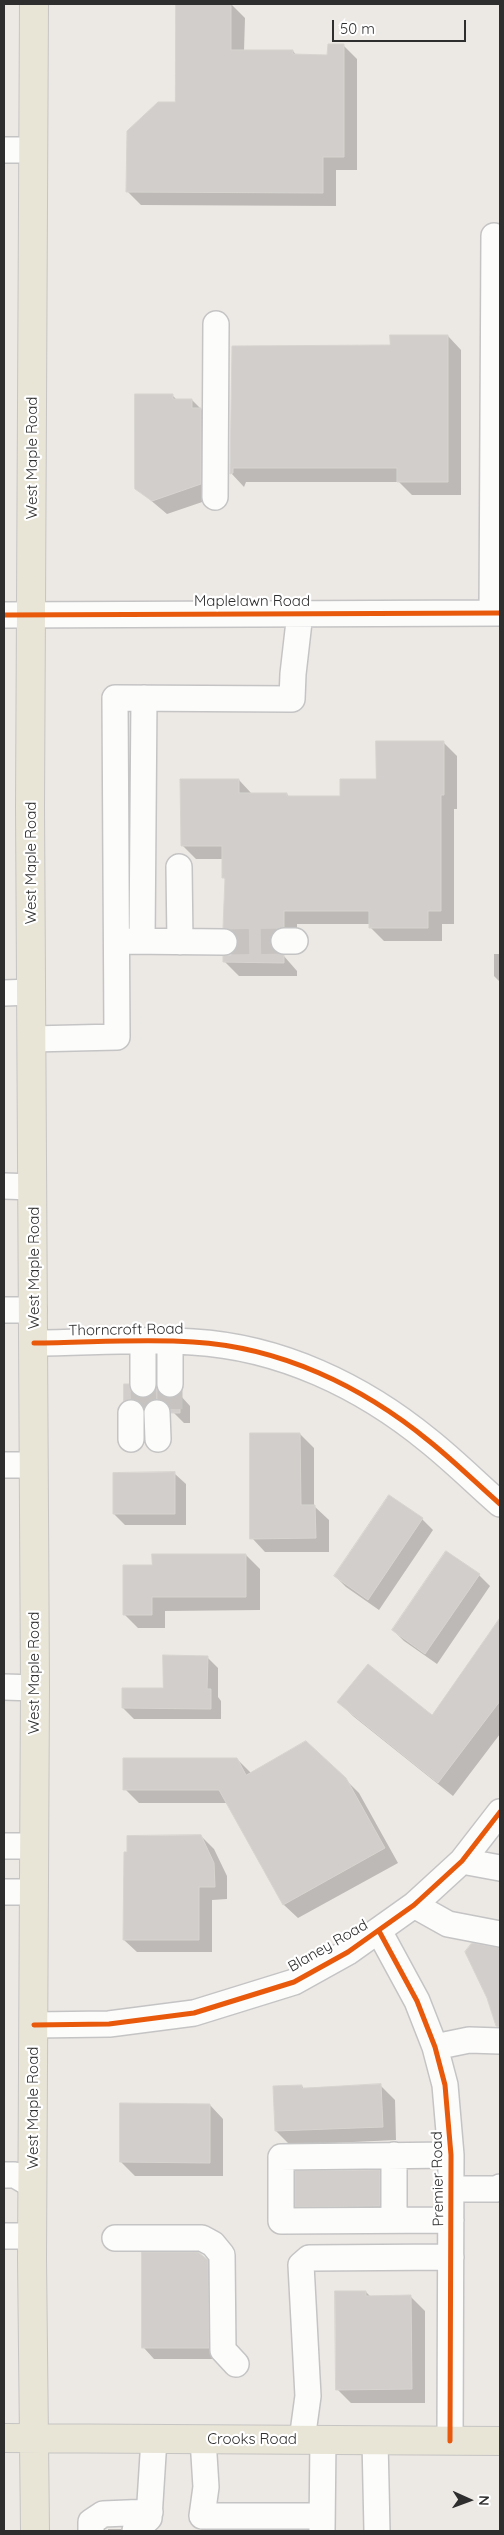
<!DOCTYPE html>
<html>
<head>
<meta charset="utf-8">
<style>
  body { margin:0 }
  #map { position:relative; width:504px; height:2535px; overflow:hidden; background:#ece8e4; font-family:Quicksand,sans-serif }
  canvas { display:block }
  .frame { position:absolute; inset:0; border:5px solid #2e2e2e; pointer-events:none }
  .north { position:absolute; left:444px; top:2475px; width:50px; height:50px; -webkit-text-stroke:4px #fff; paint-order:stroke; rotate:92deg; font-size:14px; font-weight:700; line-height:20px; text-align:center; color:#2e2e2e }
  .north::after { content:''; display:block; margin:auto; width:18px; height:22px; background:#2e2e2e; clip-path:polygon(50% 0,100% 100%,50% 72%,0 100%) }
  .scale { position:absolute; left:332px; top:20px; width:134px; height:22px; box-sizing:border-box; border:2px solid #2e2e2e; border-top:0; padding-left:6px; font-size:15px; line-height:18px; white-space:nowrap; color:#2e2e2e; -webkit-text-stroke:4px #fff; paint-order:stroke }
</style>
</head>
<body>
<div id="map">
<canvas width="504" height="2535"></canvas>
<div class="frame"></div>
<div class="north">N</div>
<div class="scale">50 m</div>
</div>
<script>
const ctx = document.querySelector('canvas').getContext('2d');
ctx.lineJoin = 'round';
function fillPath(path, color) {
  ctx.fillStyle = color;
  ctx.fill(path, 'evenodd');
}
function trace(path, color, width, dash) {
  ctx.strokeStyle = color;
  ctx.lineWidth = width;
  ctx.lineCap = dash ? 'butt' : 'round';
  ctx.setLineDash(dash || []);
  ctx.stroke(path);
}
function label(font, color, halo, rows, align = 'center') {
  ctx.font = font + ' Quicksand,sans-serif';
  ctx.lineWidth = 4.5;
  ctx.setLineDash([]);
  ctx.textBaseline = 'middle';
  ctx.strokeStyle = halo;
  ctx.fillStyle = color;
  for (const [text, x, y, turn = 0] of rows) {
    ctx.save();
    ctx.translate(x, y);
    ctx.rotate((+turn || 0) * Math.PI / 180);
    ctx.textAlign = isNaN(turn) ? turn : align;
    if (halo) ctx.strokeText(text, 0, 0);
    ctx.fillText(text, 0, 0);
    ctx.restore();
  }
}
fillPath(new Path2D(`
  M231 4 245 18 244 51H293L297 56H329L343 45 357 59V170H336V206L141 205 127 191Z
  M448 336 461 350V495H412L399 482H246L244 487 231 473 233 347H391Z
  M173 396 177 400H192L215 423 214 498 167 514 136 488Z
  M443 742 457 756V809H454V924H442V941H384L370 927V924H297V940L290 942 283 955 297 971V976H239L225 962 237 950 239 941 225 927 226 880 224 878V859H196L182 845 239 780 252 794H287L290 798H341L378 780Z
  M494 954H500V982L494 976Z
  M128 1385 142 1400 151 1397 157 1389 166 1398 171 1400 180 1395 190 1406V1423H184L172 1411 142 1409 136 1411 125 1400Z
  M300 1434 314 1448V1506L329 1520V1552H265L252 1538Z
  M175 1474 186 1484V1525H125L114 1514Z
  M389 1496 422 1519 433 1530 379 1610 346 1587 335 1576Z
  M447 1552 479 1575 490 1586 437 1664 404 1641 393 1630Z
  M246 1555 260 1569V1610L165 1611V1628H138L124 1614 153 1566Z
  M500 1620V1734L453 1796 353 1716 339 1702 433 1717Z
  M207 1657 218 1668V1697L221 1701V1719H134L123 1708 164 1690Z
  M237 1759 251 1773 345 1779 359 1793 398 1863 298 1918 284 1905 228 1803H139L125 1789Z
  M201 1836 214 1849 227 1876V1899L212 1900V1952H137L124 1940Z
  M498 1949H500V2029L488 1997Z
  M302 2086 304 2089 381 2086 395 2100 396 2140 290 2145 276 2131Z
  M210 2105 223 2119V2176H135L121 2162Z
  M379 2171 393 2185V2219L311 2220 297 2206Z
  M203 2256 214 2268 219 2359H154L144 2348Z
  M366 2292 371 2297H411L425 2311V2403H351L337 2389Z
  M108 2529H121L123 2531H108Z`), '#0003');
const building = new Path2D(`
  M176 4H231V50H293V54L327 55 328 44H344V157H323V193L126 192 127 131 158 102H175Z
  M390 335H448V482H397V468H233V473L230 474 232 346 390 345Z
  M135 394H173V399H192V408H201V484L152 501 135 489Z
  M376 741H444V795H441V911H428V928H369V911H284V927L276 929 270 941 272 949 284 955V963L223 962V956L231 955 236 950 238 942 232 930 223 928 225 878H222V846H181L180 779H239V793H287V796H340V779H376Z
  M124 1384H129L131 1392 143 1398 151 1396 156 1388 163 1397 170 1398 180 1394V1413H171L169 1405 157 1399 149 1401 144 1407 138 1400 131 1399 124 1401Z
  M250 1433H300L301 1505H315L316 1538 250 1539Z
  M175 1472V1514H113V1473Z
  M389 1495 423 1518 368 1600 334 1576Z
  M446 1551 480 1574 425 1654 392 1630Z
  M152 1554H246V1597H152V1615H123V1565H152Z
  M500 1618V1701L438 1783 337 1702 368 1664 432 1715Z
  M163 1655 208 1656 207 1689H211V1709L122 1708V1688H163Z
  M306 1741 346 1778 385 1848 283 1905 219 1790H123V1758H237L246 1775Z
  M201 1835 214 1863 215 1887H199V1940H123L124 1852H127V1836Z
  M472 1943 500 1948V2027L496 2026 487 1998 465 1952Z
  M381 2084 383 2127 275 2131 273 2086 302 2085V2088Z
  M120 2103 210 2104V2163L120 2162Z
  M380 2170V2206L295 2207V2171Z
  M142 2252H198L208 2260 209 2348H142Z
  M335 2291H366V2296L411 2295 412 2389 336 2390Z`);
fillPath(building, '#d1cecb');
trace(building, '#d7d4d0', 1);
trace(new Path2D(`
  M224 942 284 941
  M143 1384 144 1413
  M170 1384V1413`), '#c6c3c0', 25, [25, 12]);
const minor = new Path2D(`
  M4 150H34
  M215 497 216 324
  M492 613 494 236
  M4 615 500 613
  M179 867 180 942
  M126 941 224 942
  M142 941 144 698
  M284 941H295
  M4 993 32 992
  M32 1039 117 1037 115 698 292 699 293 674 300 613
  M4 1186 33 1187
  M4 1310H34
  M170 1341V1384
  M143 1342V1384
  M34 1343C85 1343 142 1338 193 1342 280 1347 362 1386 429 1441 454 1461 476 1483 500 1504
  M131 1413V1439
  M157 1413 158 1439
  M4 1465H34
  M4 1687 35 1688
  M4 1846H34
  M462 1861 500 1868
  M4 1892H34
  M414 1905 448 1924 500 1934
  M379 1931 417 2001 435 2047 445 2085 451 2155 450 2441
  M34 2025 109 2024 194 2013 294 1982 348 1952 414 1905 462 1861 500 1812
  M435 2047 469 2040 500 2041
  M451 2155 281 2157V2221L451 2220
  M4 2175H15L32 2185
  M451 2189H497L500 2187
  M394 2220V2155
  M4 2236H32
  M115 2238H202L213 2244 222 2255 223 2350 236 2364
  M203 2439 206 2487 202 2516H322
  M302 2440 308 2396 301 2265 309 2258 451 2257
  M375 2440 377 2531
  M91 2531V2522L103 2514 150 2512
  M135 2531 149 2518 154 2439
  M322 2531 323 2440`);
const major = new Path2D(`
  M34 4 30 806 35 1688 32 2259 35 2531
  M4 2438 500 2441`);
trace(minor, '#c5c4c5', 28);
trace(major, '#c6c5c4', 30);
trace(minor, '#fcfcfb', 25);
trace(major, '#e8e4d6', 28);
trace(new Path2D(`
  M4 615 500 613
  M34 1343C85 1343 142 1338 193 1342 280 1347 362 1386 429 1441 454 1461 476 1483 500 1504
  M379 1931 417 2001 435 2047 445 2085 451 2155 450 2441
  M34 2025 109 2024 194 2013 294 1982 348 1952 414 1905 462 1861 500 1812`), '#e8590c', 5);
label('15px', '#2e2e2e', '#fff', [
  ["West Maple Road",32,458,-90],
  ["Maplelawn Road",252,601],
  ["West Maple Road",31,863,-90],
  ["West Maple Road",34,1268,-90],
  ["Thorncroft Road",126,1330,-1],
  ["West Maple Road",34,1673,-90],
  ["Blaney Road",328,1946,-30],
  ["West Maple Road",33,2108,-90],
  ["Premier Road",438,2179,-91],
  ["Crooks Road",252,2439]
]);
</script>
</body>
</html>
